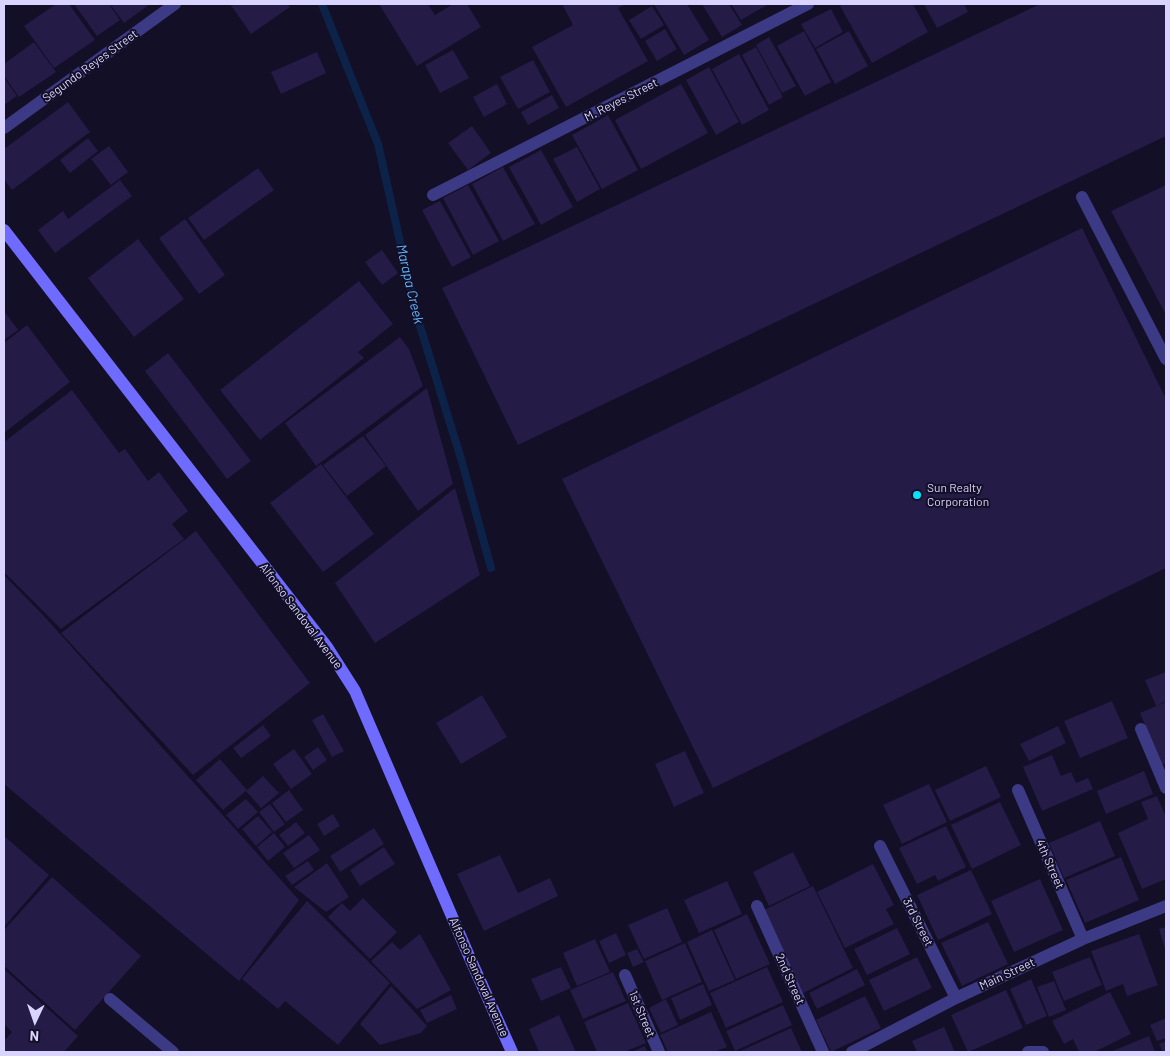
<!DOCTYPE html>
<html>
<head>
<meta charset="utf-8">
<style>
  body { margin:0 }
  #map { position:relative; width:1170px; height:1056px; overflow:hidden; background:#130f26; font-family:Barlow,sans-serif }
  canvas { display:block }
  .frame { position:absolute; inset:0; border:5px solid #d9d4ff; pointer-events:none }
  .north { position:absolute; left:10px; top:996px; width:50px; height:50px; -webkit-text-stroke:4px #130f26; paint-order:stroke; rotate:183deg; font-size:14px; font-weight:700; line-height:20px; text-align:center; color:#d9d4ff }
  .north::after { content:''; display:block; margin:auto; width:18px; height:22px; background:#d9d4ff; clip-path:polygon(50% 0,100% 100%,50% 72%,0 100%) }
</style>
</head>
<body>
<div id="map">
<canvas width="1170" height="1056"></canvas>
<div class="frame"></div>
<div class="north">N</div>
</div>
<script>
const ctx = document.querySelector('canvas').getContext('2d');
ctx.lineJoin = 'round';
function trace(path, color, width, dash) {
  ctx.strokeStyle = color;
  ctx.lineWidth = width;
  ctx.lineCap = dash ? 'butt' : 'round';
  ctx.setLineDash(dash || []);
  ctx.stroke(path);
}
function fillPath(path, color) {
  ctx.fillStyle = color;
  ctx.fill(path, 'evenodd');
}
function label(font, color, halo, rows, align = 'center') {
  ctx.font = font + ' Barlow,sans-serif';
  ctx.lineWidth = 4;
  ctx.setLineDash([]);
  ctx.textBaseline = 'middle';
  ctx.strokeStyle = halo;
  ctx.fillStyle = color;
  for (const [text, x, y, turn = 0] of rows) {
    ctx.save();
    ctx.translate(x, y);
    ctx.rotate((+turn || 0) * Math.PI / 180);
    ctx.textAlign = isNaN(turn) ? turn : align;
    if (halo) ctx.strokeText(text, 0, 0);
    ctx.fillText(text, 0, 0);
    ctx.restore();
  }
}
trace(new Path2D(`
  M322 4 378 144 416 313 462 462 491 568`), '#0c2248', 8);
fillPath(new Path2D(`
  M56 4H69L95 40 54 68 24 26Z
  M74 4H109L120 20 97 36Z
  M110 4H150L124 23Z
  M230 4H287L290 7 251 34Z
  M379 4H428L435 15 453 4H467L481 27 417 66Z
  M562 4H626L618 8 648 61 566 107 532 47 573 25Z
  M654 4H687L709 40 684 55Z
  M702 4H729L742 25 722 37Z
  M731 4H769L741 20Z
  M844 4H913L928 32 872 63 840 6Z
  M924 4H964L968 12 937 28Z
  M1040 4H1166V136L518 445 442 288Z
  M652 6 664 25 641 39 629 20Z
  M831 9 843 32 815 48 801 24Z
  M665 29 677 49 657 61 645 41Z
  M804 31 831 82 805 96 777 46Z
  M849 31 868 66 835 84 816 49Z
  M769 37 796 86 782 93 756 45Z
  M34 42 56 72 19 97 4 76V64Z
  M756 47 783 97 769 105 742 55Z
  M453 50 469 78 440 93 425 65Z
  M317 52 326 73 281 94 271 72Z
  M739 54 769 110 742 125 712 69Z
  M533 60 550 92 518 109 500 77Z
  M709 67 739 122 716 135 686 80Z
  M4 78 17 96 4 105Z
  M497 84 507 104 484 117 473 97Z
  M681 84 708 133 641 169 615 120Z
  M552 95 559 108 528 125 521 112Z
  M68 102 90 132 12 190 4 179V149Z
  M608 115 638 170 602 189 572 135Z
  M472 126 491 153 468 170 448 143Z
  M88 138 98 151 70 173 60 160Z
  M109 146 128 172 111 185 91 159Z
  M577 147 600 189 577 202 553 159Z
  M541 150 573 207 541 225 509 167Z
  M503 167 535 224 503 241 472 184Z
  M258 168 274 190 204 240 188 218Z
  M120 180 132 196 55 253 38 230 63 211 68 219Z
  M468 185 499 241 473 255 443 198Z
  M1166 185V315L1111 211Z
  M440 201 471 257 452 267 422 210Z
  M185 219 225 275 199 294 159 238Z
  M1082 228 1166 399V568L713 788 562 479Z
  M138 239 184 299 134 337 88 278Z
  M382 250 398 273 382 285 365 262Z
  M359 281 393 324 358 352 364 358 260 440 220 390Z
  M4 311 18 330 4 340Z
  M27 325 70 382 4 433V343Z
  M400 337 409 349 423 386 316 466 285 423Z
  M168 353 251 461 227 479 145 371Z
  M427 388 453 484 418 511 365 435Z
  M72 390 119 453 125 449 148 481 159 472 188 511 172 524 184 539 61 629 4 572V442Z
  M363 436 386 466 347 496 323 465Z
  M321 464 374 534 323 572 270 503Z
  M455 488 480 575 375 643 335 583Z
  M196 531 310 683 193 775 61 633Z
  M4 575 43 615 299 900 239 981 4 784Z
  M1166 672V701L1156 706 1145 680Z
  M482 695 507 737 461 764 436 723Z
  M1112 701 1128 738 1080 758 1064 721Z
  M1166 702V763L1162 765 1140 713Z
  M323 714 344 751 332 757 312 720Z
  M263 725 271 736 241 758 233 748Z
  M1058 726 1066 743 1029 761 1020 744Z
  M318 747 327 760 313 770 304 757Z
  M294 749 312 774 291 789 273 764Z
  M685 751 704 793 674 807 655 764Z
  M1052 755 1061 776 1071 772 1076 783 1088 778 1093 789 1042 811 1037 799 1048 794 1037 799 1023 767Z
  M220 759 247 790 223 810 196 780Z
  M986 766 1001 797 950 821 935 790Z
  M1144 771 1153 794 1106 814 1097 791Z
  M263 776 279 793 261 808 246 791Z
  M929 784 947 822 902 844 883 805Z
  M289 790 303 810 286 822 272 803Z
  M1157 796 1166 817V879L1142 889 1118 833 1148 819 1141 802Z
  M246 799 258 812 238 829 226 815Z
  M1000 802 1021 845 972 869 951 825Z
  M270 804 285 824 274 832 259 812Z
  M333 814 340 826 324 836 317 824Z
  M258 816 272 832 256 846 242 829Z
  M1100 821 1115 856 1064 878 1049 843Z
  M296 822 305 833 288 846 279 835Z
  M946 826 966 867 938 881 935 875 917 884 899 848Z
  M374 828 384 844 340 872 330 856Z
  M274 833 285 847 268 861 257 847Z
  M309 835 320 850 294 868 283 853Z
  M4 836 49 875 4 927Z
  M384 847 395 864 360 886 350 870Z
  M793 852 810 886 769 906 753 872Z
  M500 855 518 893 550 878 558 896 484 931 457 874Z
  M1121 857 1139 900 1085 923 1066 880Z
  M308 861 314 870 292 885 285 876Z
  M327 863 349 897 326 912 294 887Z
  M873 864 894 905 886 909 894 924 845 948 817 892Z
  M971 870 992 914 938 940 917 895Z
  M52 877 141 956 75 1030 4 966V930Z
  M1040 879 1063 930 1014 952 991 901Z
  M727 881 742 914 699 933 684 900Z
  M813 886 853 968 803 993 762 911Z
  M363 898 397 932 370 959 328 917 342 903 350 911Z
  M307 901 390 983 338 1045 285 1001 278 1009 242 979Z
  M667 908 682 942 644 959 628 925Z
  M747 914 770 964 736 979 714 930Z
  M988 922 1008 964 962 986 941 943Z
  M1166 927V952L1159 929Z
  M897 928 910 954 867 975 854 949Z
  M712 930 735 980 709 991 687 942Z
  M616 933 626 955 609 963 599 941Z
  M420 934 451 990 417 1009 371 961 392 942 400 950Z
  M1139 934 1158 985 1127 996 1123 984 1106 991 1091 951Z
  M595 939 610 972 577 986 563 953Z
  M685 943 702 982 662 1000 645 961Z
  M637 949 644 962 633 967 627 953Z
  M917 957 932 988 884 1011 869 980Z
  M1090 957 1102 985 1064 1001 1052 972Z
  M561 967 571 988 541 1001 531 979Z
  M767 967 783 1002 726 1028 710 993Z
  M4 969 78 1036 64 1052H4V1041L12 1032 4 1024Z
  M857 969 865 985 817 1009 809 993Z
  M613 972 626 1001 583 1019 570 990Z
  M1031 979 1047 1016 1026 1025 1010 989Z
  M1054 981 1066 1010 1049 1017 1037 987Z
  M703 984 712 1005 680 1020 671 998Z
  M391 986 427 1026 421 1033 380 1045 360 1024Z
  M1006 990 1023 1028 968 1052 951 1015Z
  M1110 992 1131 1034 1094 1052H1079L1073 1039 1064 1044 1052 1021Z
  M451 995 457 1009 427 1023 420 1010Z
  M865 996 881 1028 831 1052 816 1020Z
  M666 999 678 1025 661 1033 649 1008Z
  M628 1003 646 1043 624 1052H597L584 1022Z
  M783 1005 792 1025 735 1051 726 1031Z
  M711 1012 727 1047 714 1052H668L660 1035Z
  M559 1015 576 1052H539L529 1029Z
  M1166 1018V1038L1157 1041 1150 1025Z
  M944 1027 955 1052H917L912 1041Z
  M791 1028 802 1052H738Z
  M1149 1036 1155 1052H1110Z
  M1166 1041V1052H1163L1159 1044Z
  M645 1046 647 1052H631Z`), '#241b47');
trace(new Path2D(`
  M1082 197 1166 359
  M110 999 173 1052`), '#3d3a85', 12);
trace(new Path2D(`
  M4 128 175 4
  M433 195 808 4
  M1141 729 1166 788
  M1018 790 1083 939
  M880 846 956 998
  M757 906 823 1052
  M625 975 659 1052
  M852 1052 956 998 1083 939 1166 906
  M1028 1052H1043`), '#3d3a85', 12);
trace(new Path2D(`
  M4 230 327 647 355 691 469 956 512 1052`), '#6f6bff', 12);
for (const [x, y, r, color] of [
  [917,495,5,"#00e5ff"]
]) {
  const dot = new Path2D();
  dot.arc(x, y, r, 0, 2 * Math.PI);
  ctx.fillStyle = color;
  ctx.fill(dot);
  trace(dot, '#130f26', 2);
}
label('12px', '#d9d4ff', '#130f26', [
  ["Segundo Reyes Street",90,66,-36],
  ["M. Reyes Street",621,100,-27],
  ["Alfonso Sandoval Avenue",301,616,53],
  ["4th Street",1050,864,66],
  ["3rd Street",918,922,63],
  ["Main Street",1007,974,-25],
  ["Alfonso Sandoval Avenue",479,977,66],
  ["2nd Street",790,979,66],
  ["1st Street",642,1014,67]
]);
label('12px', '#d9d4ff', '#130f26', [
  ["Sun Realty",927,488],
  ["Corporation",927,502]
], 'left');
label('italic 14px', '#62b6ff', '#130f26', [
  ["Marapa Creek",410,284,77]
]);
</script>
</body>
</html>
